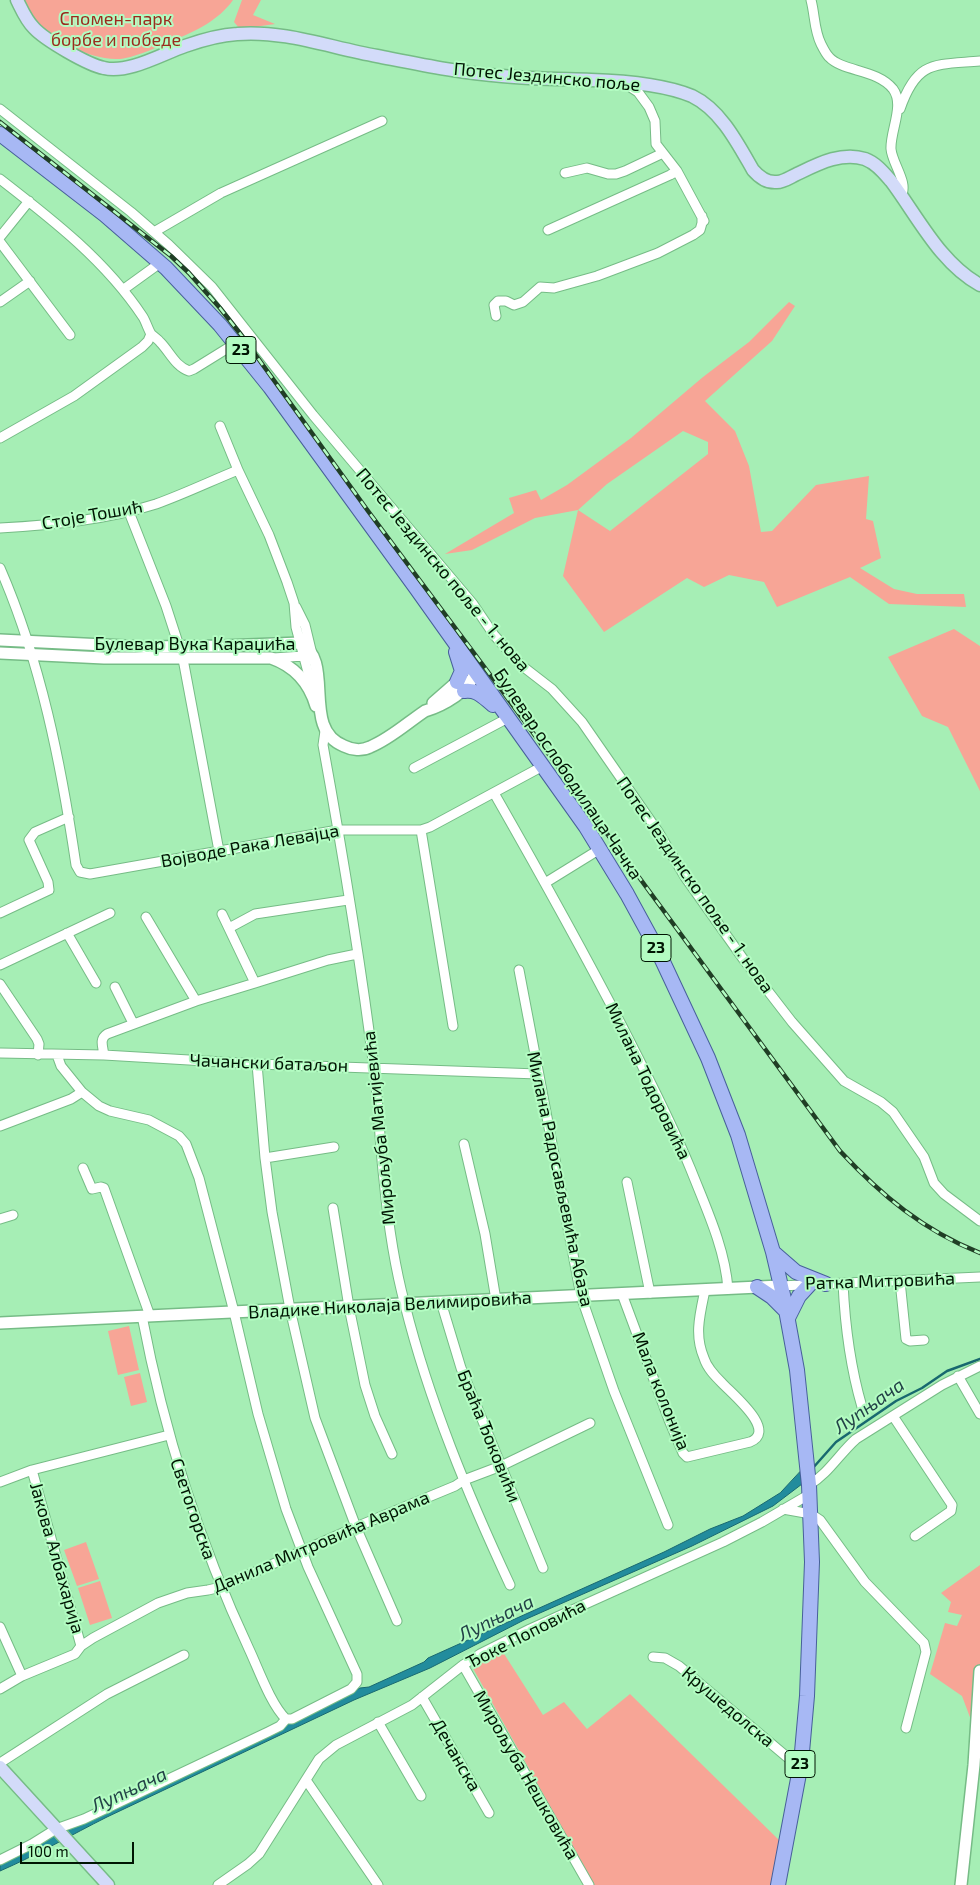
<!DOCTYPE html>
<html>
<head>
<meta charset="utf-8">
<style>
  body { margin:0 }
  #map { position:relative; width:980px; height:1885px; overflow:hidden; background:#a6eeb5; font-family:"Exo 2",sans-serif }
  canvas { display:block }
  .scale { position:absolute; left:20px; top:1842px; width:114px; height:22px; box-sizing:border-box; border:2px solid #001503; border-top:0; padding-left:6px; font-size:15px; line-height:18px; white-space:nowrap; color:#001503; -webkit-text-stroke:4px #b3fcc2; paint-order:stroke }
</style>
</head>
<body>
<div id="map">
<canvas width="980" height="1885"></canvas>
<div class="scale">100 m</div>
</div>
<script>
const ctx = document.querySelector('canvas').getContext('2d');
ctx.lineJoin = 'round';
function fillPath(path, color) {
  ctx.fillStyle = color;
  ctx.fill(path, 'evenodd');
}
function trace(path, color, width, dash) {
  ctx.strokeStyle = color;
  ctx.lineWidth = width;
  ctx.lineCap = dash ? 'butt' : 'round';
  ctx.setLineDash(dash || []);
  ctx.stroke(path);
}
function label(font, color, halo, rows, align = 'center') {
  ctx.font = font + ' "Exo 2",sans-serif';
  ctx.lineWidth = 4;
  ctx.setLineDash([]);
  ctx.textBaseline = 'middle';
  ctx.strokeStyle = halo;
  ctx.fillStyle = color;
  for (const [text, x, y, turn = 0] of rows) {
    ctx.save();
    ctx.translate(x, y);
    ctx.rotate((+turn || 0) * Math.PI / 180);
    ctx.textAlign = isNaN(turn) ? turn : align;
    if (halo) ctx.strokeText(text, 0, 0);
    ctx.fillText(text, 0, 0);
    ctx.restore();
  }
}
fillPath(new Path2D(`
  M23 0H233C219 20 196 31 174 40 160 46 130 60 116 59 87 59 47 37 30 14 27 10 25 4 23 0Z
  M242 0H261L253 15 275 24 240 29 234 22Z
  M789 302 795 306 772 341 705 401 735 431 749 466 761 532 772 531 816 485 869 476 866 519 873 521 881 558 860 568 894 589 917 594H964L966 607 889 604 850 577 777 607 764 582 729 575 704 587 687 578 604 632 563 576 578 510 535 518 472 550 445 554 514 513 509 498 536 490 541 500 567 485 631 438 703 377 749 342ZM683 431 708 442V454L610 531 578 510 607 484Z
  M954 629 980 646V791L948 727 922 716 888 657Z
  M129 1326 139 1370 118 1375 108 1331Z
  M140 1373 147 1402 131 1406 124 1377Z
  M86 1542 99 1579 77 1586 64 1550Z
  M980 1565V1744L962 1696 930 1674 945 1623 957 1626 962 1615 948 1612 951 1602 941 1593Z
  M100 1581 112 1618 90 1625 78 1588Z
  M501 1649 543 1715 564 1702 587 1729 630 1694 781 1842 772 1885H594L470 1663Z`), '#f7a596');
const water = new Path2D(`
  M800 1472 802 1484 773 1506 692 1546 524 1620 430 1668 354 1700 107 1817C71 1835 37 1855 0 1871V1862L60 1830 237 1749 360 1688 369 1687 424 1662 428 1658 664 1552 710 1529 743 1516 780 1493Z`);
fillPath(water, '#228c9d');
trace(water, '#18686f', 1);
trace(new Path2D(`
  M812 1469 836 1442 896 1401 922 1388 947 1371 980 1359`), '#18686f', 2.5);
const minor = new Path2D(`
  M811 0C815 15 814 30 821 44 823 48 826 54 829 57 843 72 877 69 893 89 905 105 890 131 891 149 892 163 909 184 901 195
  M624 83 638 92 649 107 655 121 656 144 677 171 704 221
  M0 109 131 212 169 245 212 287 313 415 473 604 494 635 521 665 552 689 582 722 659 833 685 877 744 960 792 1022 844 1081 881 1102 893 1112 924 1157 934 1183 944 1194 980 1221
  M900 109C917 60 934 65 980 61
  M565 173 587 168 608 174H616L625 171 663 153
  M0 179C53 220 106 261 143 317 146 322 148 329 151 334 154 337 158 339 160 342 170 352 175 366 189 371L194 369 236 343
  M548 230 670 175 677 171
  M154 232 221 193 382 121
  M0 237 29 201
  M0 242 70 335
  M124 289 160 263
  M0 302 30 281
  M496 316 494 305 498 301H506L514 305 523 302 540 287 554 288 597 276 658 253 693 235 700 230 702 223V216
  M220 426 238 470 269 535 287 582 294 603 296 627 309 676 310 688
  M0 438 74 396 142 347 148 341 151 334
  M129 512 166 606 179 646
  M0 528C52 525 106 520 156 504 184 494 211 481 238 470
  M0 568C41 662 61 764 76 865L80 872 90 874 338 830H421L453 1026
  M273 658 304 656 312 654 305 625 296 607
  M183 659 219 851
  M325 731 323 745C343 855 361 965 375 1076 379 1111 380 1146 384 1180 388 1222 394 1264 405 1305 429 1401 468 1495 510 1585
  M414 768 508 718
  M494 793C538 870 581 947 622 1026 646 1073 671 1121 691 1170 706 1208 725 1248 728 1289
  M421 830 430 827 543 766
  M545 883 600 849
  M0 913 49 890 48 882 29 840 35 832 69 817
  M146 917 196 1001
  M229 928 255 914 348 900
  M67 933 96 983
  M0 965 110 913
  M519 970 581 1296 614 1391 668 1525
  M255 983 328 960 357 954
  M0 984 37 1039 39 1044 38 1055
  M115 987 133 1023
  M0 1053 104 1055 257 1064 538 1074
  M57 1055 61 1066 82 1092 99 1106 110 1111 149 1120 179 1136 186 1144 199 1178 234 1312 258 1414 286 1509 308 1567 357 1674V1682L351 1689 292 1719H286
  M104 1055C103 1047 99 1039 107 1034L196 1001 255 983 222 914
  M257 1064 265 1158 272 1212 290 1309 315 1418 356 1527 397 1621
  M0 1126 71 1099 82 1092
  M464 1144 485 1234 496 1300
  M265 1158 334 1147
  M83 1168 92 1189 101 1187 104 1188 150 1316
  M627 1182 650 1293
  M333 1208 349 1307 365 1385 375 1416 392 1454
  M0 1219 13 1215
  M900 1281 906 1339 910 1341 924 1340
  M843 1283C845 1326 850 1366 862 1407
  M780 1286 980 1277
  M622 1294 669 1420 683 1453 687 1457 750 1442C778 1431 732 1394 722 1383 715 1376 707 1368 704 1358 694 1335 700 1314 705 1290
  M441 1302 461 1368 543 1568
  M142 1316C164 1432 199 1542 249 1649 258 1668 271 1705 286 1719
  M958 1376 980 1414
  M893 1416 952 1505 951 1511 915 1536
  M32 1470 81 1646
  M0 1482 32 1470 169 1435
  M809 1485C828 1474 840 1453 856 1439L942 1385 980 1366
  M783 1509 811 1514 820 1520 865 1582 924 1643 926 1652 906 1728
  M0 1627 22 1676
  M653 1657 665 1658 679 1666 787 1757 801 1763
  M463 1665 589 1885
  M0 1689 22 1676 75 1654 81 1646 93 1638 158 1603 187 1593 208 1590 221 1587 356 1527 455 1486 464 1480 501 1466 590 1423
  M422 1697 489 1813
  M378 1722 421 1796
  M0 1763 107 1694 184 1655
  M306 1780 378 1885
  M0 1860 32 1844 56 1829 84 1819 268 1732 280 1726 286 1719
  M218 1885 248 1864 259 1854 319 1759 336 1745 412 1705 463 1665 480 1654 530 1629 723 1542 762 1522 810 1494`);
const tertiary = new Path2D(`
  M0 640 146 647 222 646 300 643C336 661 300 729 344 746 352 750 362 751 370 747 390 739 407 723 425 711 442 706 472 690 475 671
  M0 653 104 658H271C294 666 309 682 316 706
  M433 703 457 682 463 679
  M0 1323 780 1286
  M961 1885 974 1765 980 1671`);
const secondary = new Path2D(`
  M17 0C22 10 26 20 34 28 45 40 88 65 104 68 128 74 162 54 185 46 202 40 219 35 237 34 285 30 331 48 377 56 418 64 460 73 502 76 532 79 562 79 591 80 622 81 663 84 692 96 721 110 738 144 753 170 759 177 767 183 777 182 783 182 789 178 795 175 816 165 841 151 865 159 876 163 884 173 891 181 918 217 940 263 980 285
  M0 1767 108 1885`);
const primary = new Path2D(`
  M0 134 105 215 166 268 220 325 270 387 416 588 586 827 627 894 657 949 708 1058 738 1135 773 1252 784 1299 797 1370 809 1485 812 1562 807 1696 801 1763 778 1885
  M456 652 462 671 457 682
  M464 691C477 689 483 697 493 705
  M773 1252 796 1272 826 1284
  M757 1287 772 1297 787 1312
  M788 1318 799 1296 810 1284`);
trace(minor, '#76bc86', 11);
trace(tertiary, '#76bc86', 14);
trace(secondary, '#76bc86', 15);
trace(primary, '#47609a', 16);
trace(minor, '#fff', 9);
trace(tertiary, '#fff', 11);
trace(secondary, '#d3dbf9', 12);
trace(primary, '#a7b8f4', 14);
const rail = new Path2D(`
  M0 122 171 256 189 273 220 308 242 336 368 511 503 692 840 1151C882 1196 923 1230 980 1253`);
trace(rail, '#203e25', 4.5);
trace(rail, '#b3fcc2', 2.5, [8]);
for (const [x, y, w] of [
  [241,350,30],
  [656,948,30],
  [800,1764,30]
]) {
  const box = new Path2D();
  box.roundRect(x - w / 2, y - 13.5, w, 27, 4);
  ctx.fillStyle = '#b3fcc2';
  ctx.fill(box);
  trace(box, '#001503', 1);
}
label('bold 16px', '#001503', null, [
  ["23",241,350],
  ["23",656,948],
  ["23",800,1764]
]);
label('18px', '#9a2b1e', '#b3fcc2', [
  ["Спомен-парк",116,19],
  ["борбе и победе",116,40]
]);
label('18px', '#001503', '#b3fcc2', [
  ["Потес Јездинско поље",547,77,5],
  ["Стоје Тошић",92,515,-10],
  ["Потес Јездинско поље - 1. нова",443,570,50],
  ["Булевар Вука Караџића",195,644],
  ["Булевар ослободилаца Чачка",568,774,56],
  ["Војводе Рака Левајца",250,846,-10],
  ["Потес Јездинско поље - 1. нова",695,885,55],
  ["Чачански батаљон",269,1063,2],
  ["Милана Тодоровића",648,1081,64],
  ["Мирољуба Матијевића",379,1128,-96],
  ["Милана Радосављевића Абаза",560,1179,78],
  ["Ратка Митровића",880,1281,-2],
  ["Владике Николаја Велимировића",390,1305,-3],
  ["Мала колонија",661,1391,68],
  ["Браћа Ђоковићи",489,1436,68],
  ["Светогорска",193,1509,71],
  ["Данила Митровића Аврама",321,1542,-23],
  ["Јакова Албахарија",57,1558,74],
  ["Ђоке Поповића",526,1634,-27],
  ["Крушедолска",728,1707,40],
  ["Дечанска",456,1755,60],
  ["Мирољуба Нешковића",526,1775,60]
]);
label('italic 19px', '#234247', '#b3fcc2', [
  ["Лупњача",869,1406,-35],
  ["Лупњача",496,1618,-26],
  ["Лупњача",129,1790,-25]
]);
</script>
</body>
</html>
